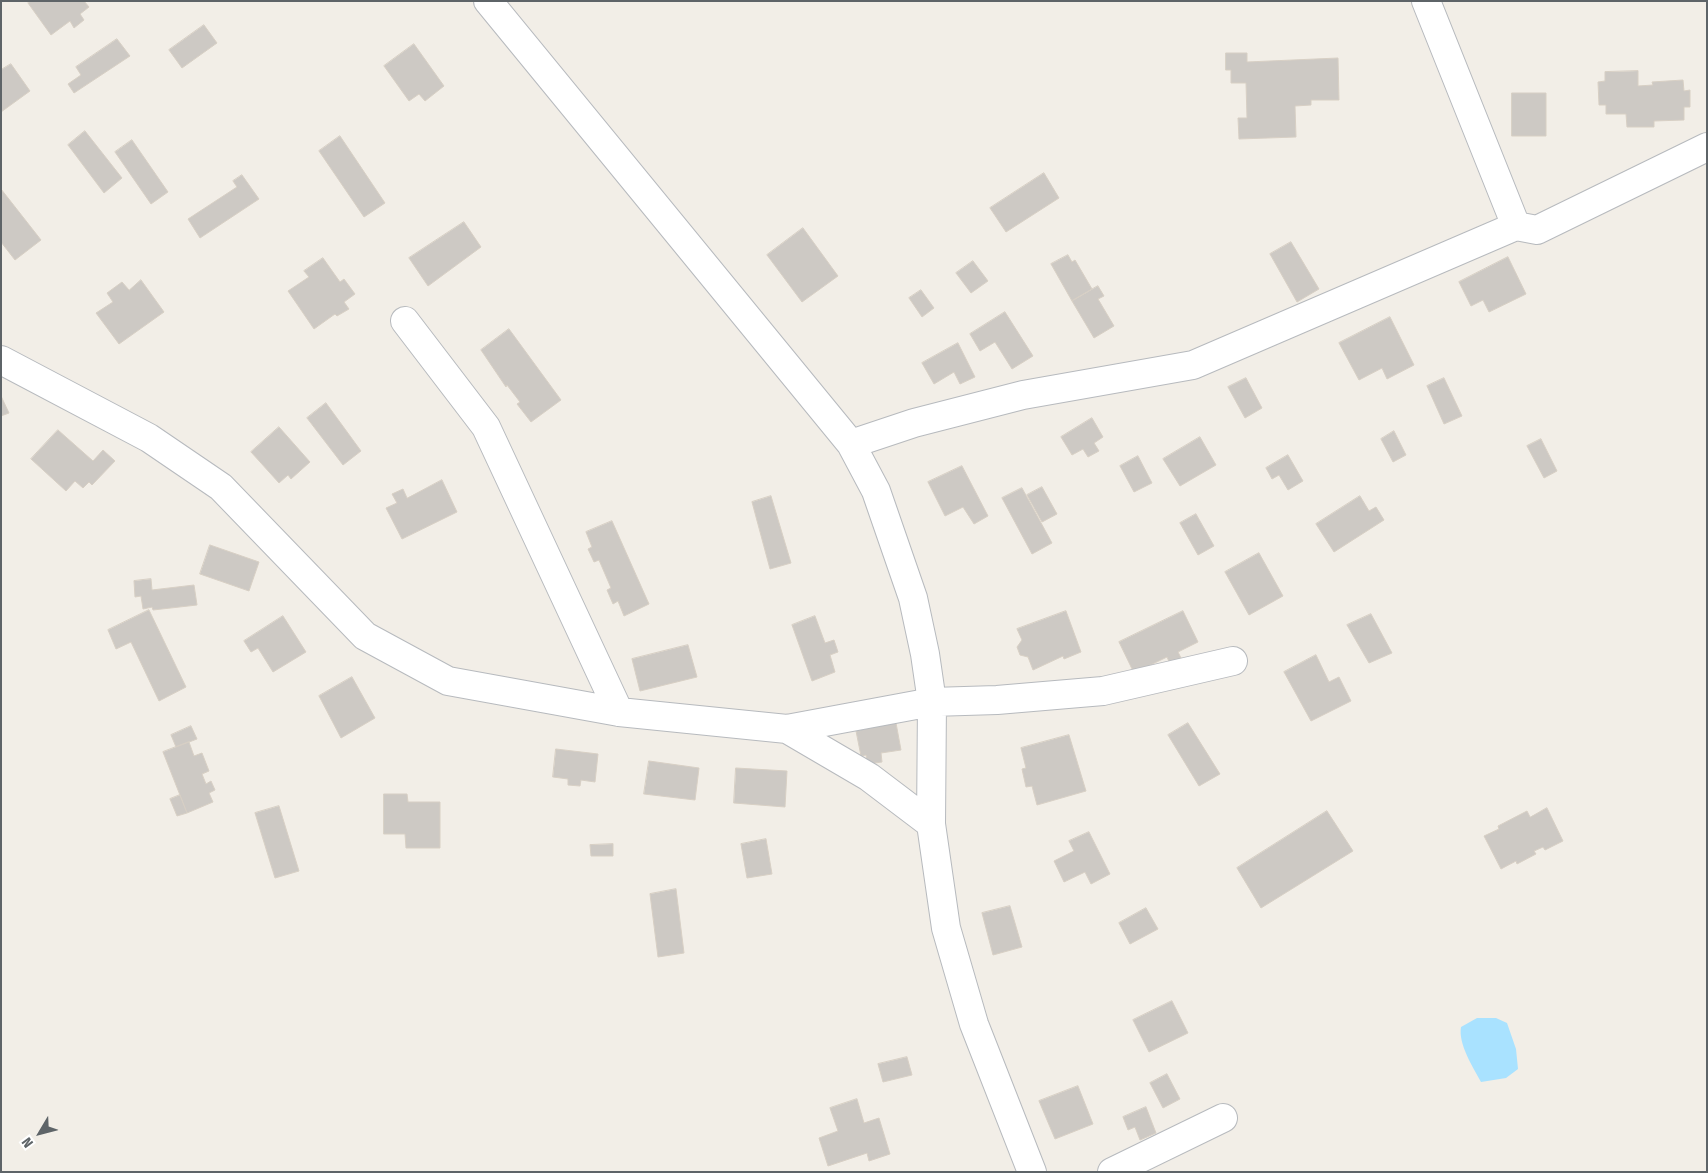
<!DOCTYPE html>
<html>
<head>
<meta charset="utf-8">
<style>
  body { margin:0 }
  #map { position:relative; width:1708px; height:1173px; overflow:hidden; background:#f2eee7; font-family:"Fira Sans Condensed",sans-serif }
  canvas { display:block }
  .frame { position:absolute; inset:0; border:2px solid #5e6468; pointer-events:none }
  .north { position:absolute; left:15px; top:1108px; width:50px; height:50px; -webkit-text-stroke:4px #fff; paint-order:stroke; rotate:233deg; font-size:14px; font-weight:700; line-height:20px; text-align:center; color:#5e6468 }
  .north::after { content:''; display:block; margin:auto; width:18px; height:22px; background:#5e6468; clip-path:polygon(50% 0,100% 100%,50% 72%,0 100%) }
</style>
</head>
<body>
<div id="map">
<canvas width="1708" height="1173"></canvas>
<div class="frame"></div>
<div class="north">N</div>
</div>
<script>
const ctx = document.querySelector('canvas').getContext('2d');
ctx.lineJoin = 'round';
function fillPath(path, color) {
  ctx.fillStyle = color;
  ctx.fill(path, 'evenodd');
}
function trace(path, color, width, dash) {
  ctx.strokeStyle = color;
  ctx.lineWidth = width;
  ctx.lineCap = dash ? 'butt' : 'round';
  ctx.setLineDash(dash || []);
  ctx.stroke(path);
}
fillPath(new Path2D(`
  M1477 1018H1496L1507 1023 1516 1049 1518 1069 1506 1078 1481 1082C1473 1067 1458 1044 1461 1027Z`), '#a9e2ff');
const building = new Path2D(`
  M31 1H84L89 7 80 14 84 20 74 28 70 21 51 35 28 3Z
  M204 25 217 43 182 68 169 50Z
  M117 39 130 56 74 93 68 84 81 75 76 67Z
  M414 44 444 86 425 101 419 94 409 101 384 66Z
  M1226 53H1247V62L1338 58 1339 100H1311V105L1295 106 1296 137 1239 139 1238 118H1247L1246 83H1231V70H1226Z
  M11 64 30 91 1 112V70Z
  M1638 71V86L1653 85 1652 82 1683 80 1684 91 1690 90V107H1684V120L1654 121V127H1627L1626 114H1606V105H1599L1598 82 1605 81V72Z
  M1512 93H1546V136H1512Z
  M85 131 122 178 104 193 68 145Z
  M340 136 385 203 364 217 319 151Z
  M132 140 168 192 151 204 115 152Z
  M1044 173 1059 198 1006 232 990 208Z
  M242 175 259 199 200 238 188 219 237 187 233 181Z
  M1 189 41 240 15 260 1 242Z
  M464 222 481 247 428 286 409 258Z
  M803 228 838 276 802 302 767 255Z
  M1291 242 1319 289 1297 302 1270 254Z
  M1068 255 1072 262 1075 260 1092 289 1072 301 1051 264Z
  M1508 257 1526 294 1489 312 1483 300 1471 306 1459 282Z
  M323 258 340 282 344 279 355 294 344 302 349 309 337 316 335 314 314 329 288 291 309 277 304 271Z
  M973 261 988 281 971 293 956 273Z
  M141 280 164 312 119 344 96 313 113 302 107 293 122 282 129 290Z
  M1098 286 1104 296 1098 299 1114 326 1094 338 1072 301Z
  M921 290 934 308 922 317 909 298Z
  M1005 312 1033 356 1012 369 995 342 980 351 970 334Z
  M1390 317 1414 365 1387 379 1382 368 1359 380 1339 343Z
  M509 329 561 400 531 422 517 404 520 402 507 385 506 387 481 350Z
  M958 343 975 377 960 384 954 372 934 384 922 363Z
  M1246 378 1262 408 1245 418 1228 387Z
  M1444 378 1462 416 1444 424 1427 386Z
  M1 396 9 413 1 416Z
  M326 403 361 451 343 465 307 418Z
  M1092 418 1103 437 1094 443 1099 451 1088 457 1083 449 1072 455 1061 437Z
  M279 427 310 462 291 479 288 475 279 483 251 452Z
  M58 430 93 461 103 450 115 461 92 485 89 482 83 488 75 481 66 491 31 459Z
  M1394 431 1406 455 1393 462 1381 439Z
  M1200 437 1216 465 1180 486 1163 459Z
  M1541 439 1557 471 1544 478 1527 446Z
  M1288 455 1303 481 1288 490 1279 475 1272 479 1266 468Z
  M1138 456 1152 483 1134 492 1120 466Z
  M962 466 988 516 974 524 963 507 945 516 928 482Z
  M442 480 457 512 402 539 386 508 397 503 392 494 403 489 407 498Z
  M1042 487 1057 514 1042 522 1027 495Z
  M1022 488 1052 543 1032 554 1002 498Z
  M771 496 791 563 770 569 752 502Z
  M1360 496 1369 511 1376 507 1384 520 1334 552 1316 524Z
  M1196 514 1214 546 1198 555 1180 523Z
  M612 521 649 604 624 616 618 601 613 604 607 590 611 588 599 560 594 562 588 549 592 547 586 532Z
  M210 545 259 562 249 591 200 574Z
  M1259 553 1283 596 1249 615 1225 572Z
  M151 579 152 590 194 585 197 605 153 610 152 607 143 609 141 596 135 597 134 581Z
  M149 610 186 687 159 701 131 642 116 649 108 630Z
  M1066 611 1081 652 1064 659 1063 656 1033 670 1028 657 1020 655 1017 647 1022 640 1017 629Z
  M1183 611 1198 642 1178 652 1181 658 1170 664 1167 657 1134 673 1119 642Z
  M1371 614 1392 653 1369 663 1347 625Z
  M283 616 306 652 273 672 258 648 251 652 244 641Z
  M815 616 825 643 834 640 838 652 830 655 835 672 812 681 792 625Z
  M688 645 697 677 640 691 632 659Z
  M1316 655 1329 682 1339 677 1351 701 1311 721 1284 672Z
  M352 677 375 718 341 738 319 696Z
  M896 723 901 750 881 753 882 762 868 764 866 755 861 756 856 731Z
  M1188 723 1220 774 1199 786 1168 735Z
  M191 726 197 739 176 747 171 735Z
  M1069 735 1086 791 1037 805 1032 786 1026 787 1022 769 1026 768 1021 748Z
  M189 742 194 756 202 753 209 771 202 774 206 784 211 781 215 790 209 793 213 802 187 813 163 752Z
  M556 749 598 754 595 782 581 780 580 786 568 785V779L553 777Z
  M649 761 699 768 695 800 644 794Z
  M736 768 787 771 785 807 734 803Z
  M384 794H407L408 802H440V848H406L405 834H384Z
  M180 795 187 813 177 816 170 799Z
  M279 806 299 871 275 878 255 813Z
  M1547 808 1563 841 1545 850 1543 847 1534 851 1536 854 1517 864 1516 861 1501 869 1484 836 1499 829 1498 826 1527 811 1530 817Z
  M1327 811 1353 851 1261 908 1237 868Z
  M1089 832 1110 874 1091 884 1085 872 1064 882 1054 861 1074 851 1069 841Z
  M766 839 772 874 747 878 741 844Z
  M613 844V856H591L590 845Z
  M676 889 684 953 658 957 650 894Z
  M1010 906 1022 947 993 955 982 913Z
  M1146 908 1158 929 1130 944 1119 923Z
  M1172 1001 1188 1033 1149 1052 1133 1020Z
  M907 1057 912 1075 883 1082 878 1064Z
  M1167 1074 1180 1099 1163 1108 1150 1083Z
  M1078 1086 1093 1124 1055 1139 1039 1101Z
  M857 1099 864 1123 879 1118 890 1154 869 1161 867 1153 828 1166 819 1138 838 1131 830 1108Z
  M1146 1107 1156 1133 1140 1140 1135 1127 1128 1130 1123 1117Z`);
fillPath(building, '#cdc9c4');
trace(building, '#d7cfc4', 1);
const minor = new Path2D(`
  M488 1 851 444 876 491 913 598 925 654 932 702 931 824 946 928 974 1024 1032 1172
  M1516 226 1537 230 1707 147
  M405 321 486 427 619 712
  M1 360 149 438 221 487 365 636 448 681 619 712 787 729 932 702 997 700 1103 691 1233 661
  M851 444 914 423 1023 395 1193 365 1516 226 1426 1
  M787 729 869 777 931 824
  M1112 1172 1223 1118`);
trace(minor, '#b7babe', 30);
trace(minor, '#fff', 28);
</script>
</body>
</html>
